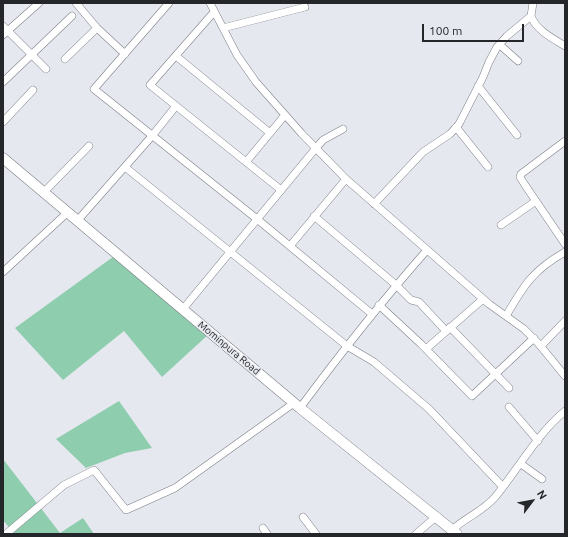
<!DOCTYPE html>
<html>
<head>
<meta charset="utf-8">
<style>
  body { margin:0 }
  #map { position:relative; width:568px; height:537px; overflow:hidden; background:#e6e8f0; font-family:Ubuntu,sans-serif }
  canvas { display:block }
  .frame { position:absolute; inset:0; border:4px solid #252629; pointer-events:none }
  .north { position:absolute; left:512px; top:481px; width:40px; height:40px; -webkit-text-stroke:3px #e6e8f0; paint-order:stroke; rotate:58deg; font-size:11px; font-weight:700; line-height:16px; text-align:center; color:#252629 }
  .north::after { content:''; display:block; margin:auto; width:14px; height:18px; background:#252629; clip-path:polygon(50% 0,100% 100%,50% 72%,0 100%) }
  .scale { position:absolute; left:422px; top:24px; width:102px; height:18px; box-sizing:border-box; border:2px solid #252629; border-top:0; padding-left:5px; font-size:12px; line-height:14px; white-space:nowrap; color:#252629; -webkit-text-stroke:3px #e6e8f0; paint-order:stroke }
</style>
</head>
<body>
<div id="map">
<canvas width="568" height="537"></canvas>
<div class="frame"></div>
<div class="north">N</div>
<div class="scale">100 m</div>
</div>
<script>
const ctx = document.querySelector('canvas').getContext('2d');
ctx.lineJoin = 'round';
function fillPath(path, color) {
  ctx.fillStyle = color;
  ctx.fill(path, 'evenodd');
}
function trace(path, color, width, dash) {
  ctx.strokeStyle = color;
  ctx.lineWidth = width;
  ctx.lineCap = dash ? 'butt' : 'round';
  ctx.setLineDash(dash || []);
  ctx.stroke(path);
}
function label(font, color, halo, rows, align = 'center') {
  ctx.font = font + ' Ubuntu,sans-serif';
  ctx.lineWidth = 3;
  ctx.setLineDash([]);
  ctx.textBaseline = 'middle';
  ctx.strokeStyle = halo;
  ctx.fillStyle = color;
  for (const [text, x, y, turn = 0] of rows) {
    ctx.save();
    ctx.translate(x, y);
    ctx.rotate((+turn || 0) * Math.PI / 180);
    ctx.textAlign = isNaN(turn) ? turn : align;
    if (halo) ctx.strokeText(text, 0, 0);
    ctx.fillText(text, 0, 0);
    ctx.restore();
  }
}
fillPath(new Path2D(`
  M117 254 210 333 162 377 124 331 63 380 15 328Z
  M119 401 152 448 125 453 86 468 56 439Z
  M3 459 60 533 83 518 94 534H6L11 530 3 520Z`), '#8ecdae');
const street = new Path2D(`
  M76 3 97 28 125 54
  M169 3 94 89 257 219 372 314
  M210 3 237 55 256 82 302 134 346 179 417 241 489 304 524 329 538 343 565 376
  M214 12 150 85 281 190
  M531 16C536 30 552 38 565 46
  M3 26 46 69
  M223 28 305 7
  M3 35 39 3
  M500 45 518 61
  M176 56 270 133
  M65 59 97 28
  M3 82 72 16
  M478 86 517 135
  M3 122 33 90
  M456 127 488 167
  M565 141 521 174 520 177 525 185 565 244
  M246 162 285 115
  M125 167 347 346 374 362 429 409 503 487
  M44 192 89 146
  M374 204 423 152 450 134 459 124 483 77 489 62 497 47 507 36 531 16 533 3
  M314 216 396 285 411 300 419 302 446 331
  M78 220 152 136 176 106
  M501 225 536 201
  M290 246 346 179
  M3 272 68 212
  M379 305 421 344 472 396 534 338
  M183 309 316 148 323 140 343 129
  M506 316C524 285 533 270 565 252
  M450 327 509 388
  M541 346 565 321
  M426 349 483 299
  M509 407 538 441
  M300 408C340 354 382 301 427 250
  M521 464 542 479
  M303 517 316 534
  M263 528 267 534
  M452 530C466 517 484 511 496 496 517 470 539 432 565 411
  M6 534 64 485 94 470 126 510 175 488 294 403
  M416 534 437 516`);
const secondary = new Path2D(`
  M3 158 300 408 457 534`);
trace(street, '#7c7e85', 8);
trace(secondary, '#7c7e85', 11);
trace(street, '#fff', 7);
trace(secondary, '#fff', 10);
label('10px', '#252629', '#e6e8f0', [
  ["Mominpura Road",229,348,40]
]);
</script>
</body>
</html>
